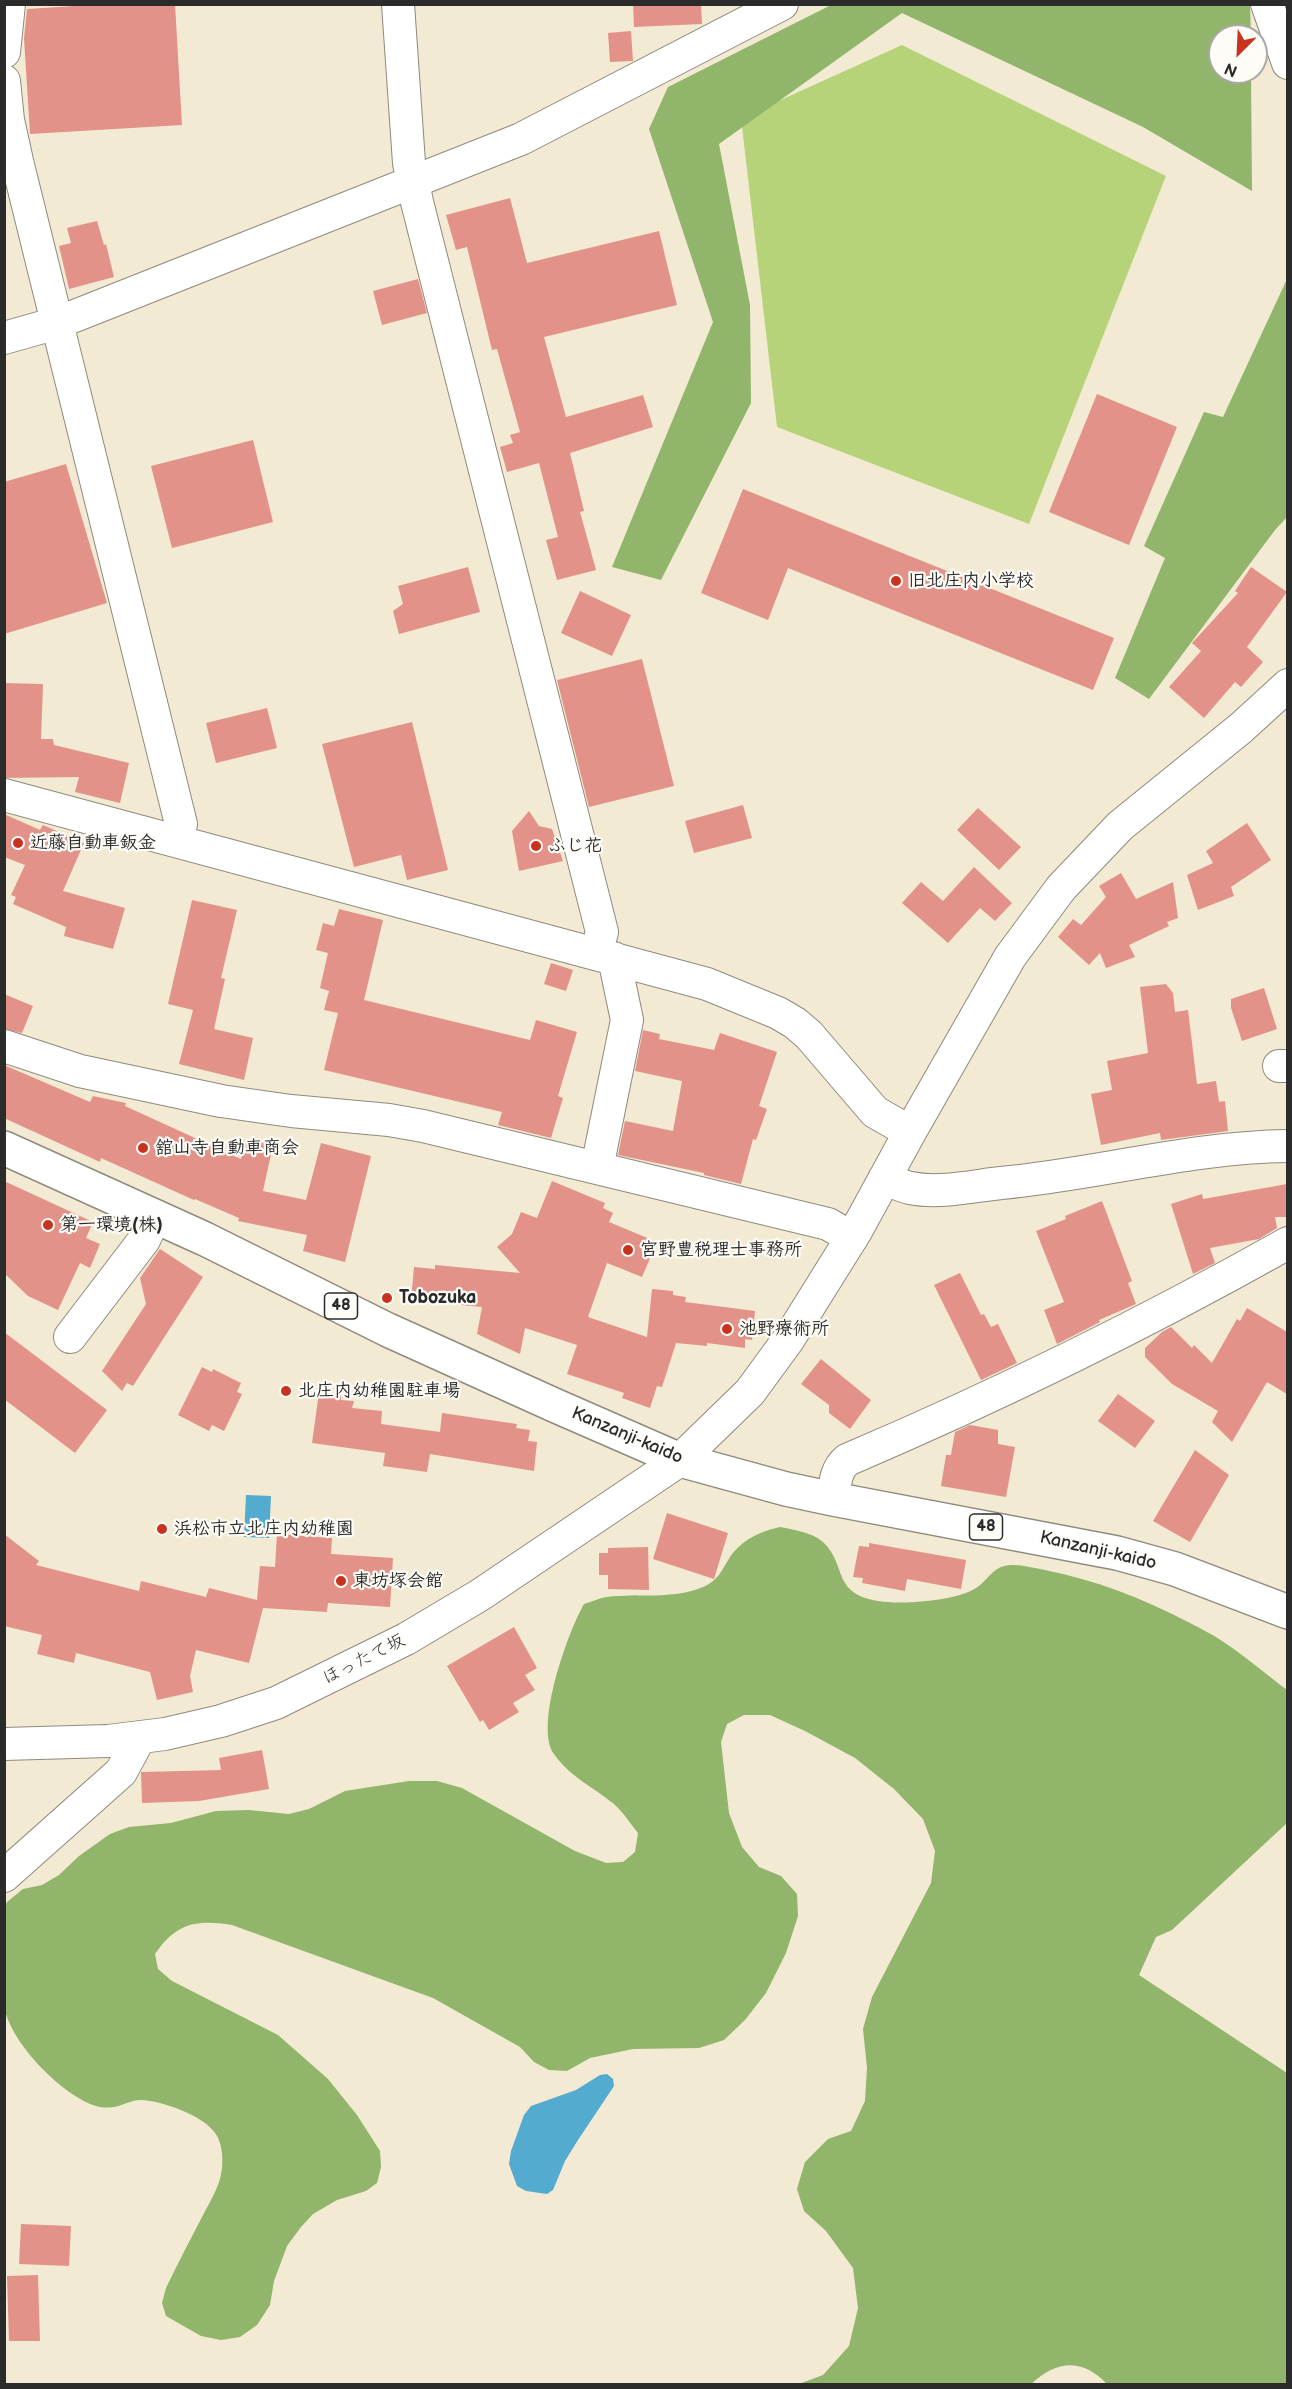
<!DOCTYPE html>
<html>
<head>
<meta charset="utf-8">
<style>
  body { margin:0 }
  #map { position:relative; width:1292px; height:2389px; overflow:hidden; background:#f2ead2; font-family:"Balsamiq Sans",sans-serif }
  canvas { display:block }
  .frame { position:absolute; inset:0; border:6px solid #2b2b2b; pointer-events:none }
  .north { position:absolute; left:1208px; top:24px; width:60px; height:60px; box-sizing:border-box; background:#fdfcf7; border:2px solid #a9a8a5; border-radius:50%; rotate:204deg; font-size:16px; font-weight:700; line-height:24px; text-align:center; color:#2b2b2b }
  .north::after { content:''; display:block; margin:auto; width:21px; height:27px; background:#c8321e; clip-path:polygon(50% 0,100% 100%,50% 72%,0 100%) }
</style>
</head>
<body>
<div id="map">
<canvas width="1292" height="2389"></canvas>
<div class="frame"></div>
<div class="north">N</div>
</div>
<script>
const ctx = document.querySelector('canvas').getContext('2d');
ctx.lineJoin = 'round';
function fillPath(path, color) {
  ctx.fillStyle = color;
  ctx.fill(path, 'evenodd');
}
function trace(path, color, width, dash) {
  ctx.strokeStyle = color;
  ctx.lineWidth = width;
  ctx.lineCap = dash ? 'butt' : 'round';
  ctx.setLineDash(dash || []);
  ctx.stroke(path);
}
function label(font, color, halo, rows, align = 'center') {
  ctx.font = font + ' "Balsamiq Sans","Klee One",sans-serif';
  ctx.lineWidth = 4.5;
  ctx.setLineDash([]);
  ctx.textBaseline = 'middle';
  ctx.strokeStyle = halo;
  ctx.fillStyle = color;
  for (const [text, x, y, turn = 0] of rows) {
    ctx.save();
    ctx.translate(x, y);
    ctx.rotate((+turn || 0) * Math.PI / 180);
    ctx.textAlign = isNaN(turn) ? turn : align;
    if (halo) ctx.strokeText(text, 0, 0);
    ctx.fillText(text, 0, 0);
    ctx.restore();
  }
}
fillPath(new Path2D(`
  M902 45 1166 176 1029 524 777 427 741 118Z`), '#b7d37a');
fillPath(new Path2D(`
  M833 4 1250 5 1251 36H1220V72H1251L1252 191 1143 127 902 13 719 144 750 305 751 403 661 580 612 567 713 322 649 129 668 87Z
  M1287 279V517L1275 530 1149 699 1115 678 1165 558 1144 546 1204 412 1223 417Z
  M780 1527C795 1530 811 1532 823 1542 848 1566 831 1593 878 1601 902 1605 956 1601 976 1588 987 1581 992 1569 1004 1566 1017 1563 1033 1568 1045 1570 1096 1580 1144 1599 1190 1623 1201 1629 1212 1634 1222 1641 1245 1656 1266 1674 1287 1690V1823L1172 1930 1156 1937 1139 1975 1287 2073V2384H1107C1082 2358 1057 2360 1031 2384H799L823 2375 849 2346 858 2308 853 2268 826 2231 804 2211 797 2189 805 2162 828 2139 851 2131 865 2101 867 2068 863 2029 872 1997 931 1883 935 1851 923 1819 894 1789 855 1758 805 1731 770 1715H744L727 1724 721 1742 729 1813 742 1847 759 1867 781 1876 797 1894 798 1916 786 1953 766 1993 745 2020 724 2040 699 2048 633 2049 590 2058 567 2071 549 2070 534 2062 520 2047 433 1998 232 1925C196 1919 176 1923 155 1954L158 1969 172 1981 278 2035 328 2079 357 2115 380 2151 381 2167 377 2183 366 2191 337 2200 313 2214 301 2227 287 2246 274 2281 270 2305 257 2325 240 2337 221 2340 201 2336 166 2316 162 2303 166 2288C177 2265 189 2242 201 2219 207 2207 215 2194 219 2182 224 2169 224 2144 215 2133 203 2115 162 2101 141 2100 125 2100 116 2113 93 2105 60 2093 12 2043 5 2010L4 1909 7 1902 23 1889 42 1885 59 1875 79 1856 110 1834 129 1827 171 1823 216 1811 249 1810 289 1814 309 1809 345 1791 409 1781H437L462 1788 575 1851 606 1863 623 1862 635 1852 638 1833C630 1823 623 1812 614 1804 593 1787 569 1776 554 1754 534 1726 568 1632 584 1604 591 1602 599 1598 607 1597 638 1593 672 1600 703 1587 718 1581 722 1570 730 1557 743 1539 759 1532 780 1527Z`), '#91b56a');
fillPath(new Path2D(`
  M246 1495 271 1496 269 1538 244 1537Z
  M607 2074 613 2079 614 2086 578 2140 565 2161 553 2190 547 2194 526 2191 517 2186 509 2164 511 2151 524 2115 531 2106 576 2090 600 2075Z`), '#53abd0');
fillPath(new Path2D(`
  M106 4H175L182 125 30 134 24 38 27 9Z
  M633 4H701L702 24 634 27Z
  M631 31 633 61 610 62 608 33Z
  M510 198 527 263 659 231 677 305 544 337 566 417 643 395 653 427 570 453 584 511 580 512 596 570 557 580 546 540 558 537 539 463 507 472 500 447 513 443 510 435 520 432 497 349 492 350 467 247 456 250 446 215Z
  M97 221 104 245 106 244 114 277 69 289 59 246 71 243 67 228Z
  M418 279 427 313 382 325 373 291Z
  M1097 394 1177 427 1129 545 1049 512Z
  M253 440 273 522 172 548 151 466Z
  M66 464 107 603 4 634V482Z
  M743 489 1114 638 1093 690 788 568 768 620 701 593Z
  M468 567 480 612 399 634 393 611 403 604 398 586Z
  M1251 567 1287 592 1247 647 1263 662 1241 687 1235 682 1204 718 1169 687 1201 651 1192 643 1238 593 1235 591Z
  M580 591 631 615 612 656 561 633Z
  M642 659 674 786 589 807 557 680Z
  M4 683 43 684 41 739H53L54 745 129 763 120 803 75 792 79 777 4 778Z
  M267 708 277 748 216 763 206 723Z
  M412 722 448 870 407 880 401 855 354 867 322 744Z
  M743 805 752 838 694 853 685 821Z
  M978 808 1021 847 999 870 957 830Z
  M529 811 539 826 552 829 563 861 519 871 512 831Z
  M4 814 40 830 43 825 84 843 63 891 125 908 113 949 64 936 66 927 13 904 16 897 11 895 25 865 4 857Z
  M1247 823 1271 860 1231 887 1234 896 1198 910 1187 875 1213 863 1206 851Z
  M974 867 1012 903 995 921 980 908 948 943 902 903 921 882 943 901Z
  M1121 873 1136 899 1173 882 1178 918 1167 922 1169 926 1129 945 1135 957 1106 968 1100 953 1089 965 1058 937 1073 919 1081 925 1106 897 1099 886Z
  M192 900 237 910 221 978 225 979 214 1029 253 1038 244 1080 179 1064 193 1010 168 1004Z
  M339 909 383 920 364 1000 530 1040 536 1020 577 1032 558 1096 563 1098 551 1138 498 1125 502 1112 324 1070 338 1013 324 1010 329 991 320 988 328 953 316 950 323 923 334 926Z
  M551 963 573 970 566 991 544 984Z
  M1166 984 1173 993 1175 1012 1188 1010 1197 1084 1216 1081 1219 1102 1225 1101 1228 1131 1161 1140 1160 1133 1101 1145 1091 1094 1112 1090 1107 1061 1148 1053 1140 987Z
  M1264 988 1277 1029 1242 1041 1231 1008V999Z
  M4 994 33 1006 22 1033 4 1029Z
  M643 1030 660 1034 659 1039 714 1050 720 1033 777 1052 759 1106 767 1109 756 1140 753 1139 741 1184 704 1175V1173L618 1155 625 1121 673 1131 682 1081 635 1071Z
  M4 1065 90 1102 93 1096 126 1103 125 1106 241 1159 245 1139 273 1145 263 1191 306 1200 321 1143 371 1156 345 1262 303 1251 307 1235 238 1221 239 1218 195 1199 194 1200 101 1158 100 1162 4 1118Z
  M4 1181 93 1222 86 1238 100 1244 90 1268 80 1263 58 1310 28 1296 4 1273Z
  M552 1181 605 1203 603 1208 613 1213 609 1222 657 1242 642 1277 607 1263 588 1317 647 1337 652 1289 673 1291V1295L686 1297 685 1302 755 1311 752 1340 745 1339V1348L707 1343V1346L676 1343 662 1387 657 1386 650 1408 622 1398 624 1393 567 1374 577 1345 525 1328 520 1354 477 1334 482 1307 411 1300 414 1267 435 1269V1265L520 1273 497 1247 512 1234 521 1212 537 1218Z
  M1287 1184V1217H1275L1277 1228 1259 1239 1210 1248 1215 1263 1193 1274 1171 1204 1202 1194 1203 1199Z
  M1102 1201 1132 1281 1128 1283 1136 1304 1099 1320 1100 1322 1057 1344 1044 1310 1064 1302 1036 1231 1066 1219 1065 1216Z
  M160 1249 203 1277 133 1386 127 1383 122 1391 102 1371 146 1304 140 1278Z
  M960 1273 981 1315 984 1314 991 1327 998 1324 1017 1363 981 1380 934 1285Z
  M1247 1308 1287 1332V1394L1267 1382 1232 1442 1212 1422 1218 1411 1172 1384 1145 1357V1348L1162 1332 1171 1327 1192 1348 1194 1345 1212 1363 1237 1319 1240 1321Z
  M4 1332 107 1410 75 1453 4 1399Z
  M821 1359 871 1400 850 1429 829 1413V1405L801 1384Z
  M202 1367 212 1372 213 1369 241 1383 237 1392 242 1394 224 1431 212 1425 209 1431 178 1415Z
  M319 1392 341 1395V1400L354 1401 352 1408 382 1411 381 1424 440 1432 442 1413 517 1424 516 1428 530 1430 528 1441 537 1442 534 1471 430 1454 427 1472 383 1466 385 1453 312 1443Z
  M1118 1394 1155 1421 1135 1448 1098 1421Z
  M970 1425 998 1430V1444L1015 1447 1006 1497 941 1486 946 1455H951L955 1432Z
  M1195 1450 1229 1475 1190 1542 1153 1521Z
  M667 1513 728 1533 714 1579 653 1559Z
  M4 1534 39 1561 36 1565 139 1591 141 1581 206 1597 209 1588 257 1600 260 1566 275 1567 277 1534 332 1538 331 1554 393 1558 390 1607 328 1603 327 1612 263 1608 249 1663 196 1650 190 1676 193 1692 157 1700 150 1672 76 1653 74 1663 37 1654 42 1635 4 1626Z
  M869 1543 966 1560 961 1589 907 1579 905 1591 862 1583 863 1578 853 1577 859 1546 869 1547Z
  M648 1547 649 1590 608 1589V1575H599V1553H608V1548Z
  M514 1627 537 1668 525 1675 535 1690 513 1703 519 1712 489 1730 483 1720 480 1722 447 1666Z
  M262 1750 269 1789 199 1801 142 1803 141 1772 221 1770 219 1758Z
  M21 2224 71 2226 69 2266 19 2264Z
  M38 2275 40 2341H9L7 2276Z`), '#e3928a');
const minor = new Path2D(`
  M398 4 409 163 417 202 602 932 596 953
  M1267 4 1288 63
  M4 52 9 4
  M4 81 8 120 17 161 181 824 177 841
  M4 338 57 323 521 139 782 4
  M4 795 707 984 778 1013 795 1023 809 1035 875 1112 910 1132
  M4 1046 80 1071 221 1101 291 1111 389 1120 423 1126 828 1224 852 1238
  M1279 1066H1288
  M597 1168 627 1020 614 958
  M884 1179C893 1182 902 1186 910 1188 939 1194 973 1186 1001 1183 1097 1174 1191 1147 1288 1146
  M70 1337 144 1240 155 1216
  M833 1499C835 1485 835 1470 847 1460 997 1396 1146 1323 1288 1243
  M4 1744 108 1741 165 1734 221 1721 276 1703 406 1639 480 1595 680 1460 750 1392 788 1340 856 1231 910 1132 1010 957 1061 888 1120 826 1241 728 1288 685
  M4 1876 121 1772 140 1737`);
const major = new Path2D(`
  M4 1148 205 1239 388 1330 554 1405 680 1460 786 1489 833 1499 1117 1553 1175 1569 1288 1612`);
trace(minor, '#8e8a7e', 34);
trace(major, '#8e8a7e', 36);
trace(minor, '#fff', 32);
trace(major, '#fff', 33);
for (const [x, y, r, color] of [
  [896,581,6,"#c8321e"],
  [18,843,6,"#c8321e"],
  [536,846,6,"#c8321e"],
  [143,1148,6,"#c8321e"],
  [48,1225,6,"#c8321e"],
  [628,1250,6,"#c8321e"],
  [387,1298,6,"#c8321e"],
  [727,1329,6,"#c8321e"],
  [286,1391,6,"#c8321e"],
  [162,1529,6,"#c8321e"],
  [341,1581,6,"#c8321e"]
]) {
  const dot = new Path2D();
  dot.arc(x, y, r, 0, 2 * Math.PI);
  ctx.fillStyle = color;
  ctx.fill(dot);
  trace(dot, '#fdfcf7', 2);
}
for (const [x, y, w] of [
  [341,1306,33],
  [986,1527,33]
]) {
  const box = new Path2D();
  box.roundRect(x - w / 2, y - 13, w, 26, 4.5);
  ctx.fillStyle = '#fdfcf7';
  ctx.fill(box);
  trace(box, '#2b2b2b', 1.5);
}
label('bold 16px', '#2b2b2b', null, [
  ["48",341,1306],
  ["48",986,1527]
]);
label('bold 18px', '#2b2b2b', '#fdfcf7', [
  ["旧北庄内小学校",908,581],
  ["近藤自動車鈑金",30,843],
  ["ふじ花",548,846],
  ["舘山寺自動車商会",155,1148],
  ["第一環境(株)",60,1225],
  ["宮野豊税理士事務所",640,1250],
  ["Tobozuka",399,1298],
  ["池野療術所",739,1329],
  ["北庄内幼稚園駐車場",298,1391],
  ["浜松市立北庄内幼稚園",174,1529],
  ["東坊塚会館",353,1581]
], 'left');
label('18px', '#2b2b2b', '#fdfcf7', [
  ["Kanzanji-kaido",627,1436,23],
  ["Kanzanji-kaido",1098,1551,13],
  ["ほったて坂",364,1660,-27]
]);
</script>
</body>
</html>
